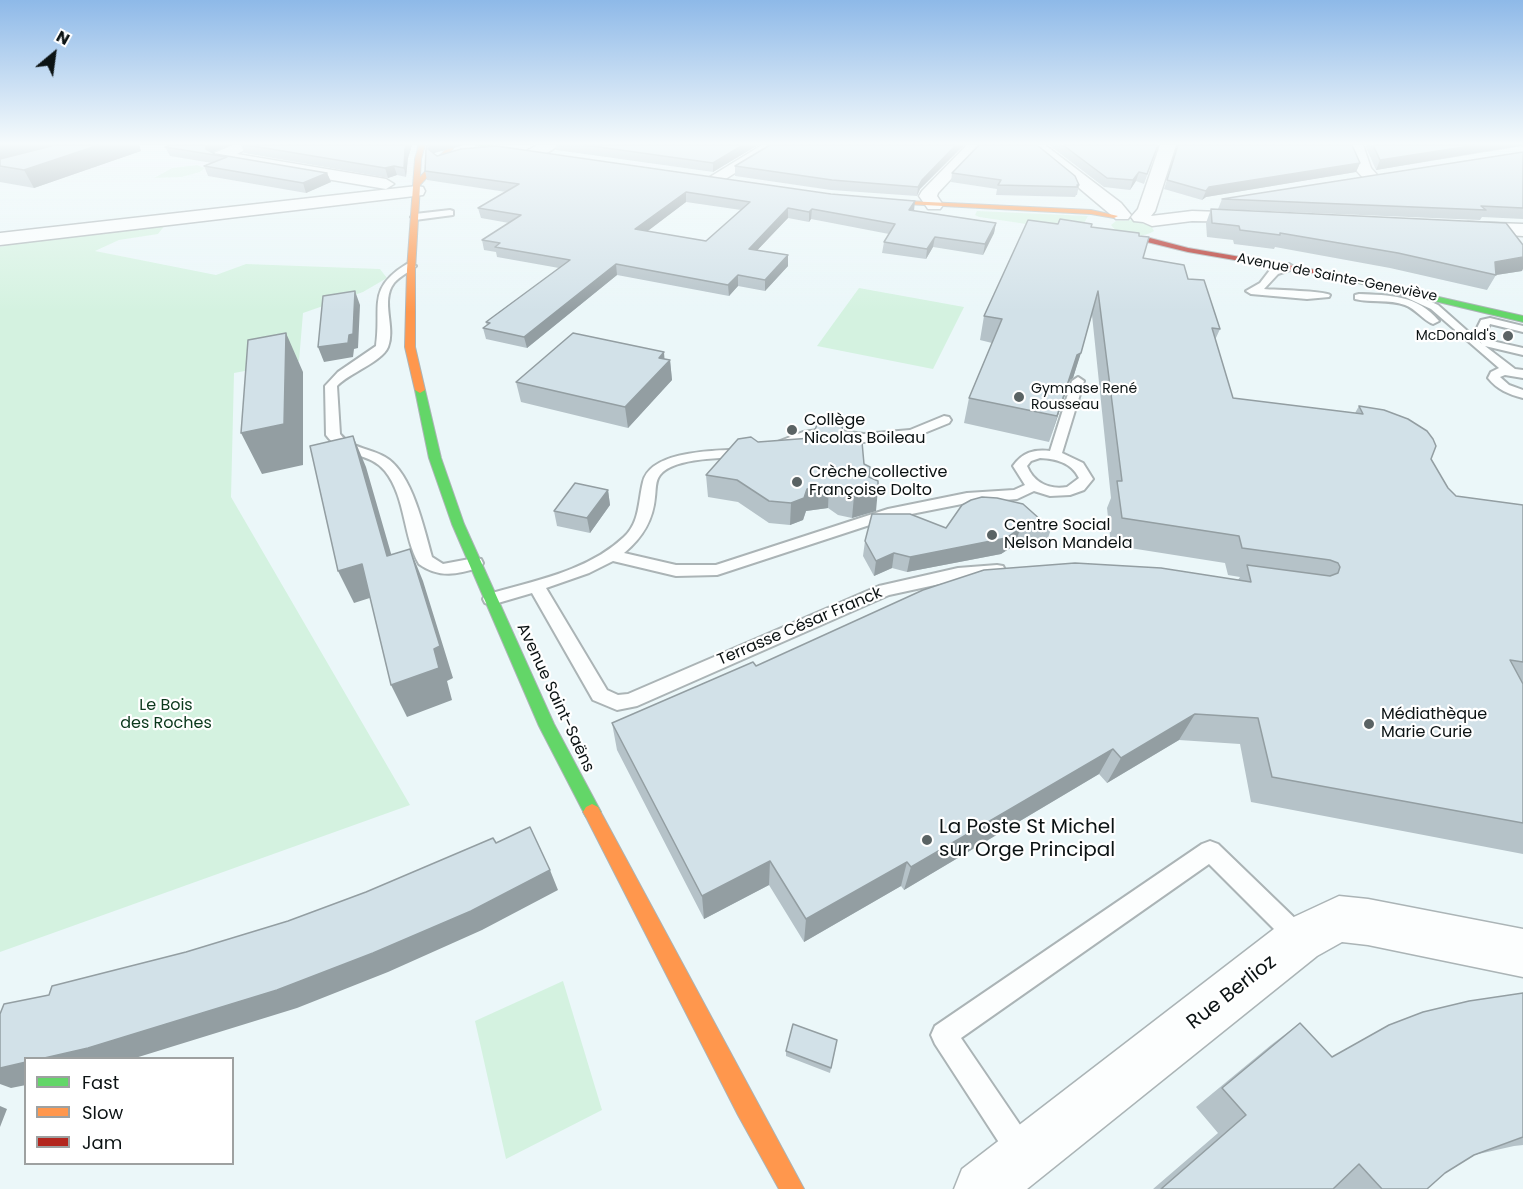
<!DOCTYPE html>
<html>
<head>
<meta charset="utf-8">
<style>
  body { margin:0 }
  #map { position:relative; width:1523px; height:1189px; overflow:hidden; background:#ebf7f9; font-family:Poppins,sans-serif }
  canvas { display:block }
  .legend { position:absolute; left:24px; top:1057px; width:210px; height:108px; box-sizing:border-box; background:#fff; border:2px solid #9ea1a1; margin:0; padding:8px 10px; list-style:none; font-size:18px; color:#0c1314 }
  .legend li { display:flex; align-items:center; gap:12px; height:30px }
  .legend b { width:30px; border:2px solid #9ea1a1 }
  .north { position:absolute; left:24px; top:24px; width:60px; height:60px; -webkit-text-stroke:4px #fff; paint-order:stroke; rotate:29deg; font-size:16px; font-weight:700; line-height:24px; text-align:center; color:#0c1314 }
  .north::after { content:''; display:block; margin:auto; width:21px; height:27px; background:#0c1314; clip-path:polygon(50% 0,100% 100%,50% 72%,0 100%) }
</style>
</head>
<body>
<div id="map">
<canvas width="1523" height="1189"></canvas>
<ul class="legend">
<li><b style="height:8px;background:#63d668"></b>Fast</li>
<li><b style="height:8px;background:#ff974d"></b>Slow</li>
<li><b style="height:8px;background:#b3261e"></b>Jam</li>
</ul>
<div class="north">N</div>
</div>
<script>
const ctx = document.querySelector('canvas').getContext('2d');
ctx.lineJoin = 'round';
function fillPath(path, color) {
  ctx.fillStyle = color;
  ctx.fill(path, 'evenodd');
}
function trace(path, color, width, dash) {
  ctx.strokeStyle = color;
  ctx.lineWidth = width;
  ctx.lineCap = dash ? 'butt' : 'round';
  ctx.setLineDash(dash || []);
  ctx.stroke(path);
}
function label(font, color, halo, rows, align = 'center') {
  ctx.font = font + ' Poppins,sans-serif';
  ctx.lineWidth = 4.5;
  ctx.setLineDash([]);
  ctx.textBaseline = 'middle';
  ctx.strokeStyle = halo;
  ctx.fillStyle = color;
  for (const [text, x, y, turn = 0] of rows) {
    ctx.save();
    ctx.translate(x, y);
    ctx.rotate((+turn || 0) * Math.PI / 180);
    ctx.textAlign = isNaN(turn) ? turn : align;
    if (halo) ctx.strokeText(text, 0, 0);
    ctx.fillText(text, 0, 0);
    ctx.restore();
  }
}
fillPath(new Path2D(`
  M197 165 205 168 200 172 182 177 154 178 172 168Z
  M977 211 1088 216 1083 225 1060 229 979 217 975 215Z
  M1133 220 1151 226 1154 231C1143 239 1119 237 1111 225L1116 221Z
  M166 224 158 234 119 240 95 251 216 275 246 264 380 269 387 278 363 292 303 313 299 361 234 373 231 497 410 805 0 952V247L14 243Z
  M859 288 964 307 933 369 817 346Z
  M563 981 602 1110 506 1159 475 1021Z`), '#d4f2e0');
const lane = new Path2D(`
  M450 210 453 211V215L415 220 411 217 415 214Z
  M407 264 416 266C409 272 400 276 394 283 380 301 396 327 388 347 382 362 349 373 337 386L340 434C352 449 370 448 385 457 412 472 424 529 432 557L443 564 475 558 481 559 483 563 481 567C458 574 440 579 419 564 403 537 406 497 385 471 370 452 343 458 326 435L325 386 338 372 376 346C382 306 366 289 407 264Z
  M1289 264 1294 267 1293 269 1278 274 1264 289C1275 290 1325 291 1330 295L1329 297 1307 299 1251 294 1246 291 1260 283 1270 270Z
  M1407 291 1438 305 1482 344 1474 334 1481 320 1490 318 1523 326V332L1490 324 1486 334 1492 341 1523 348V355L1485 346 1515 369 1523 370V378L1505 375 1500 377 1509 385 1523 390V398C1508 394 1498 390 1488 378L1491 372 1499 368 1431 309 1403 296 1402 294Z
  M1359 294C1389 295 1418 295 1439 321L1433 324C1423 320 1416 309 1405 305 1389 299 1371 303 1355 299V295Z
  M1078 377 1084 381 1062 453 1083 463 1093 479 1084 490 1070 495 1050 496 1034 491 1017 499 967 503 891 518 717 575 676 576 613 561 589 573 546 588 607 690 618 695 628 694 879 586 958 568 997 565 1003 566 1005 570 1003 574 958 580 889 595 637 706 617 710 593 700 532 593 491 605 485 603 483 599 485 595C532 581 587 572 624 537 640 522 638 502 643 482 651 449 719 451 746 449L753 453 746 457C725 458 674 457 660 475 655 481 656 490 655 497 653 521 642 538 624 553L676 565H716L888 509 967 493 1014 490 1025 485 1013 466C1022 453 1033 449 1050 451L1072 381ZM1040 458C1056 459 1071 462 1079 478L1067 487C1049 490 1034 483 1027 466L1031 461Z
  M944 416 949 417 951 420 949 423 912 438 864 442 825 437 810 439 780 450 773 446 775 443 803 432 825 429 864 434 910 430Z
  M1210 841 1218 844 1306 929 1310 937 1306 945 1298 949 1290 945 1209 864 961 1038 1031 1141 1035 1151 1031 1161 1021 1165 1011 1161 935 1044 931 1035 935 1026 1202 844Z`);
const street = new Path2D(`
  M233 145H254L237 154 386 179 394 184 386 189 219 161 211 156 214 153Z
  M537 145H558C552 152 536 159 526 156L523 153Z
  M762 145H780L719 183H707L705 180Z
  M967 145H983L938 193 937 196 943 205 940 209H928L919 196 922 191Z
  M1028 145H1045L1121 203 1131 215 1128 219H1116Z
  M1160 145H1176L1155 211 1151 216 1192 211 1251 213 1257 214 1260 218 1257 222 1192 221 1152 226 1143 222 1134 221 1131 217 1138 209Z
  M1347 145H1363L1371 168 1379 177 1377 180H1365L1356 170Z
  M417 186 423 187 425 191 423 195 0 245V233Z
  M1468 222 1523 224V236L1461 232 1459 228 1461 224Z
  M1339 896 1368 899 1523 929V977L1368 945 1342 942 1317 956 1027 1189H954L962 1169 1283 922Z`);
const fast = new Path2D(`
  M475 145H491L535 153 532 155Z
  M1337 274 1523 316V322L1337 278Z
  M420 387 425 390 441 458 464 524 554 724 601 812 598 817 592 820 586 817 539 726 452 524 429 458 415 390Z`);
const slow = new Path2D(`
  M419 145H425L421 159 420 177 450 145H456L420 185 415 270V347L425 390 420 393 415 390 405 347 407 270 415 159Z
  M867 199 1091 210 1118 216 1114 218 1091 214 869 202 865 200Z
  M592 804 598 807 804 1189H779L738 1115 586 817 583 812 586 807Z`);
const jam = new Path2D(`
  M1150 238 1188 248 1340 274 1344 276 1340 278 1188 252 1147 242 1146 240Z`);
trace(lane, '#abb4b6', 4);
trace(street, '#abb4b6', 3);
trace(fast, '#abb4b6', 2);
trace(slow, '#abb4b6', 2);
trace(jam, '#abb4b6', 2);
fillPath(lane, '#fcfefe');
fillPath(street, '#fcfefe');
fillPath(fast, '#63d668');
fillPath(slow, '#ff974d');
fillPath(jam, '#b3261e');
fillPath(new Path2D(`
  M0 145H139L141 151 34 188 0 182Z
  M170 145H228L213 153 215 154 327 173 331 182 306 193 208 176 204 166 212 163 170 156 165 147Z
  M241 145H412L408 158 406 177 397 175 388 178 244 153Z
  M427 145H463L434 153 437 156 914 211 996 223 994 233 983 255 933 247 926 259 882 253 884 242 889 234 811 219 809 222 788 218 757 250 788 255V266L765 291 738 286 729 296 617 275 527 348 486 339 483 328 487 326 486 322 559 268 497 257 496 252 484 250 482 240 509 223 481 218 478 208 506 192 427 180 425 171ZM686 202 741 210 706 241 647 231Z
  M556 145H758L713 172 556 150Z
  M770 145H964L920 189 917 196 831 190 735 176V166Z
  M1049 145H1158L1144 184 1136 181 1130 190 1104 187Z
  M1178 145H1352L1360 163 1356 172 1206 197 1202 200 1164 189Z
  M1365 145H1523V146L1376 170Z
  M1523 152V219L1482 217 1480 220 1218 209 1222 199Z
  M952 173 1079 185 1077 195H1076L1075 197 996 195 997 189 951 182Z
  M1211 209 1522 271 1496 275 1487 290 1390 268 1275 247 1274 249 1234 244 1233 240 1207 237 1206 223Z
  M1058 224 1091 227 1139 236 1143 258 1188 279 1220 329 1215 340 1233 398 1355 413 1359 406 1431 459 1448 488 1456 496 1523 505V854L1251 802 1240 744 1179 740 1107 783 1099 774 904 890 901 886 804 942 769 885 704 919 617 750 612 723 756 666 1238 580 1240 577 1228 575 1225 563 1111 545 1107 508 1111 498 1092 315 1073 378 1070 380 1049 442 964 423 969 398 992 343 980 340 984 316Z
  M664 359 670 360 672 380 628 428 521 402 516 382Z
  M843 436 864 464 869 477 876 511 852 518 838 515 828 508 806 511 803 520 790 525 769 523 738 502 708 497 706 475 758 442Z
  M608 490 610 505 590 533 557 526 554 511Z
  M946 528 1051 529 1046 544 1015 545 1001 554 907 572 892 568 874 576 863 556 865 541Z
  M1523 993V1145L1514 1146 1474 1155 1445 1173 1427 1189H1153L1218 1133 1196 1107 1271 1045 1300 1023 1332 1057Z
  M837 1040 830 1073 786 1056V1051Z`), '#b5c2c8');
fillPath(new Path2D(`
  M0 145H77L0 166Z
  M99 145H139L141 151 34 188 24 170Z
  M205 145H228L209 154 206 149Z
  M407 145H412L408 158 406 177 404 168 405 149Z
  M431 145H463L434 153 431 158 428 149Z
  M743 145H758L713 172V163Z
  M956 145H964L920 189 917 196 918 187 922 180Z
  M1477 145H1523L1376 170 1380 160Z
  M1360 163 1356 172 1206 197 1202 200 1206 191 1209 187Z
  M394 166 397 175 388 178 385 168Z
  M1139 172 1136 181 1130 190 1133 180Z
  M327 173 331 182 306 193 303 183Z
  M686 192V202L636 240 635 229Z
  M915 201 914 211 909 210Z
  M788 208V218L749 259V249Z
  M812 209 811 219 809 222V212Z
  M996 223 994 233 983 255 985 244Z
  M935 237 933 247 926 259 927 249Z
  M788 255V266L765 291V280Z
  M1523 257V269L1522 271 1496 275 1495 262Z
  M616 264 617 275 527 348 524 337Z
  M738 275V286L729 296 728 285Z
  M355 291 360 305 358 348 354 349 353 357 324 362 318 347Z
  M286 333 303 372V465L262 474 241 433Z
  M664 352 665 366 670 360 672 380 628 428 625 407 659 358Z
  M1081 353 1073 378 1070 380 1049 442 1077 355Z
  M353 436 366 467 401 588 387 556Z
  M829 485 828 508 806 511 803 520 790 525 791 503 807 489Z
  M878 489 876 511 852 518 854 496Z
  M608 490 610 505 590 533 587 518Z
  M1020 529 1015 545 1001 554 907 572 910 557Z
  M410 549 423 581 453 678 447 681 452 700 407 717 391 685 434 649Z
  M894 553 892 568 874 576 876 561Z
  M362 564 376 596 354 603 338 571Z
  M1195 714 1179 740 1107 783 1121 758Z
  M1113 749 1099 774 904 890 911 867Z
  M770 861 769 885 704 919 702 896Z
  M907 862 901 886 804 942 806 919Z
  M550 870 558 890 482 930 388 972 297 1008 132 1059H40Z
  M26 1062V1085L11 1088 0 1084V1068Z
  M0 1106 7 1109 0 1127Z`), '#939ea2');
const building = new Path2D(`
  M55 145H99L24 170 0 166V159Z
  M170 145H206V149L215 154 327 173 303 183 204 166 227 157 165 147Z
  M247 145H407L405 149 404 168 394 166 385 168Z
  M427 145H431L428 149 437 156 461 149 496 146 831 194 915 201 909 210 996 223 985 244 935 237 927 249 884 242 895 224 812 209 809 212 788 208 749 249 788 255 765 280 738 275 728 285 616 264 524 337 483 328 490 323 486 322 570 260 495 247 500 243 482 240 521 215 478 208 519 184 425 171 426 150ZM686 192 750 202 706 241 635 229Z
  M585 145H743L713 163Z
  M770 145H956L922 180 918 187 832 180 735 166Z
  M979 145H1037L1075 176 1079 185H1077L1078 187 998 185 1001 180 952 173Z
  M1063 145H1158L1147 174 1139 172 1133 180 1107 178Z
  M1178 145H1352L1360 163 1209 187 1206 191 1167 180Z
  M1373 145H1477L1380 160Z
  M1523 152V208L1481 206 1486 210 1222 199Z
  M1211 209 1506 223 1523 245V257L1495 262 1496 275 1398 253 1280 233V235L1240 230 1239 226 1212 223Z
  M1060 219 1092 224 1091 227 1139 233V236L1149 237 1143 258 1184 265 1188 279 1204 280 1220 329 1212 328 1233 398 1363 414 1359 406 1384 410 1408 419 1427 431 1433 439 1436 446 1431 459 1448 488 1456 496 1523 505V662L1510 660 1523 684V823L1272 777 1258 718 1195 714 1121 758 1113 749 911 867 907 862 806 919 770 861 702 896 612 723 753 662 756 666 923 590 984 570 1075 563 1161 568 1251 582 1247 565 1330 576 1338 573 1340 567 1338 563 1330 560 1242 548 1239 536 1122 518 1117 481H1122L1098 291 1081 353 1077 355 1057 416 969 398 1002 319 984 316 1028 220 1058 224Z
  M355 291 353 334 349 335 348 343 318 347 323 296Z
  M286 333 284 424 241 433 248 340Z
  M573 333 664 352 659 358 670 360 625 407 516 382Z
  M829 422 842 426 843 436 862 442 864 464 870 467 869 477 878 481V489L854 496 840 492 829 485 807 489 804 498 791 503 769 501 737 480 706 475 738 439 751 437 758 442 811 438 817 425Z
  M353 436 387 556 410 549 440 646 434 649 439 668 391 685 362 564 338 571 310 446Z
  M575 483 608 490 587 518 554 511Z
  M982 497 997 498 1023 504 1051 529H1020L1006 538 910 557 894 553 876 561 865 541 872 514H910L946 528 962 505 971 500Z
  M530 827 550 870 471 911 373 953 277 990 88 1048 40 1059H26V1062L0 1068V1014L4 1004 49 995 52 986 186 952 288 921 366 892 493 838 496 843Z
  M1523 993V1137L1474 1155 1445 1173 1427 1189H1382L1359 1164 1333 1189H1161L1246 1115 1222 1088 1300 1023 1332 1057 1389 1025 1423 1012 1469 1001Z
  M793 1024 837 1040 831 1068 786 1051Z`);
fillPath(building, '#d2e1e8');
trace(building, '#939ea2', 1.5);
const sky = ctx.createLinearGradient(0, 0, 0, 312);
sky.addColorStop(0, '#8eb9e8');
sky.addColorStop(0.46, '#f6fbfc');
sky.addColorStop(1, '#f6fbfc00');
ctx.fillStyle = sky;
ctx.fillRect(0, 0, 1523, 312);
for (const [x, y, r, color] of [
  [1508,336,6,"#5a6364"],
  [1019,397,6,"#5a6364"],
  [792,430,6,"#5a6364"],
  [797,482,6,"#5a6364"],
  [992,535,6,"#5a6364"],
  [1369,724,6,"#5a6364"],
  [927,840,6,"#5a6364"]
]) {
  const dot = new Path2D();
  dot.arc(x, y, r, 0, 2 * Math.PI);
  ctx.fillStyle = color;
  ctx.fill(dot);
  trace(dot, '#fff', 2);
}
label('14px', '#0c1314', '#fff', [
  ["Avenue de Sainte-Geneviève",1337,278,11]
]);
label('14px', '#0c1314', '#fff', [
  ["McDonald's",1496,336],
  ["Gymnase René",1031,389,"left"],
  ["Rousseau",1031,405,"left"]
], 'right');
label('16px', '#0c1314', '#fff', [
  ["Collège",804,421],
  ["Nicolas Boileau",804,439],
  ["Crèche collective",809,473],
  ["Françoise Dolto",809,491],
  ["Centre Social",1004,526],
  ["Nelson Mandela",1004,544],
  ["Médiathèque",1381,715],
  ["Marie Curie",1381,733]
], 'left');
label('16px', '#0c1314', '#fff', [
  ["Terrasse César Franck",800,627,-23],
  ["Avenue Saint-Saëns",555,698,65]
]);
label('16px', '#0b381c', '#fff', [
  ["Le Bois",166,706],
  ["des Roches",166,724]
]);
label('20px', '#0c1314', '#fff', [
  ["La Poste St Michel",939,828],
  ["sur Orge Principal",939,851]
], 'left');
label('20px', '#0c1314', '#fff', [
  ["Rue Berlioz",1232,993,-38]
]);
</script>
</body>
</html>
